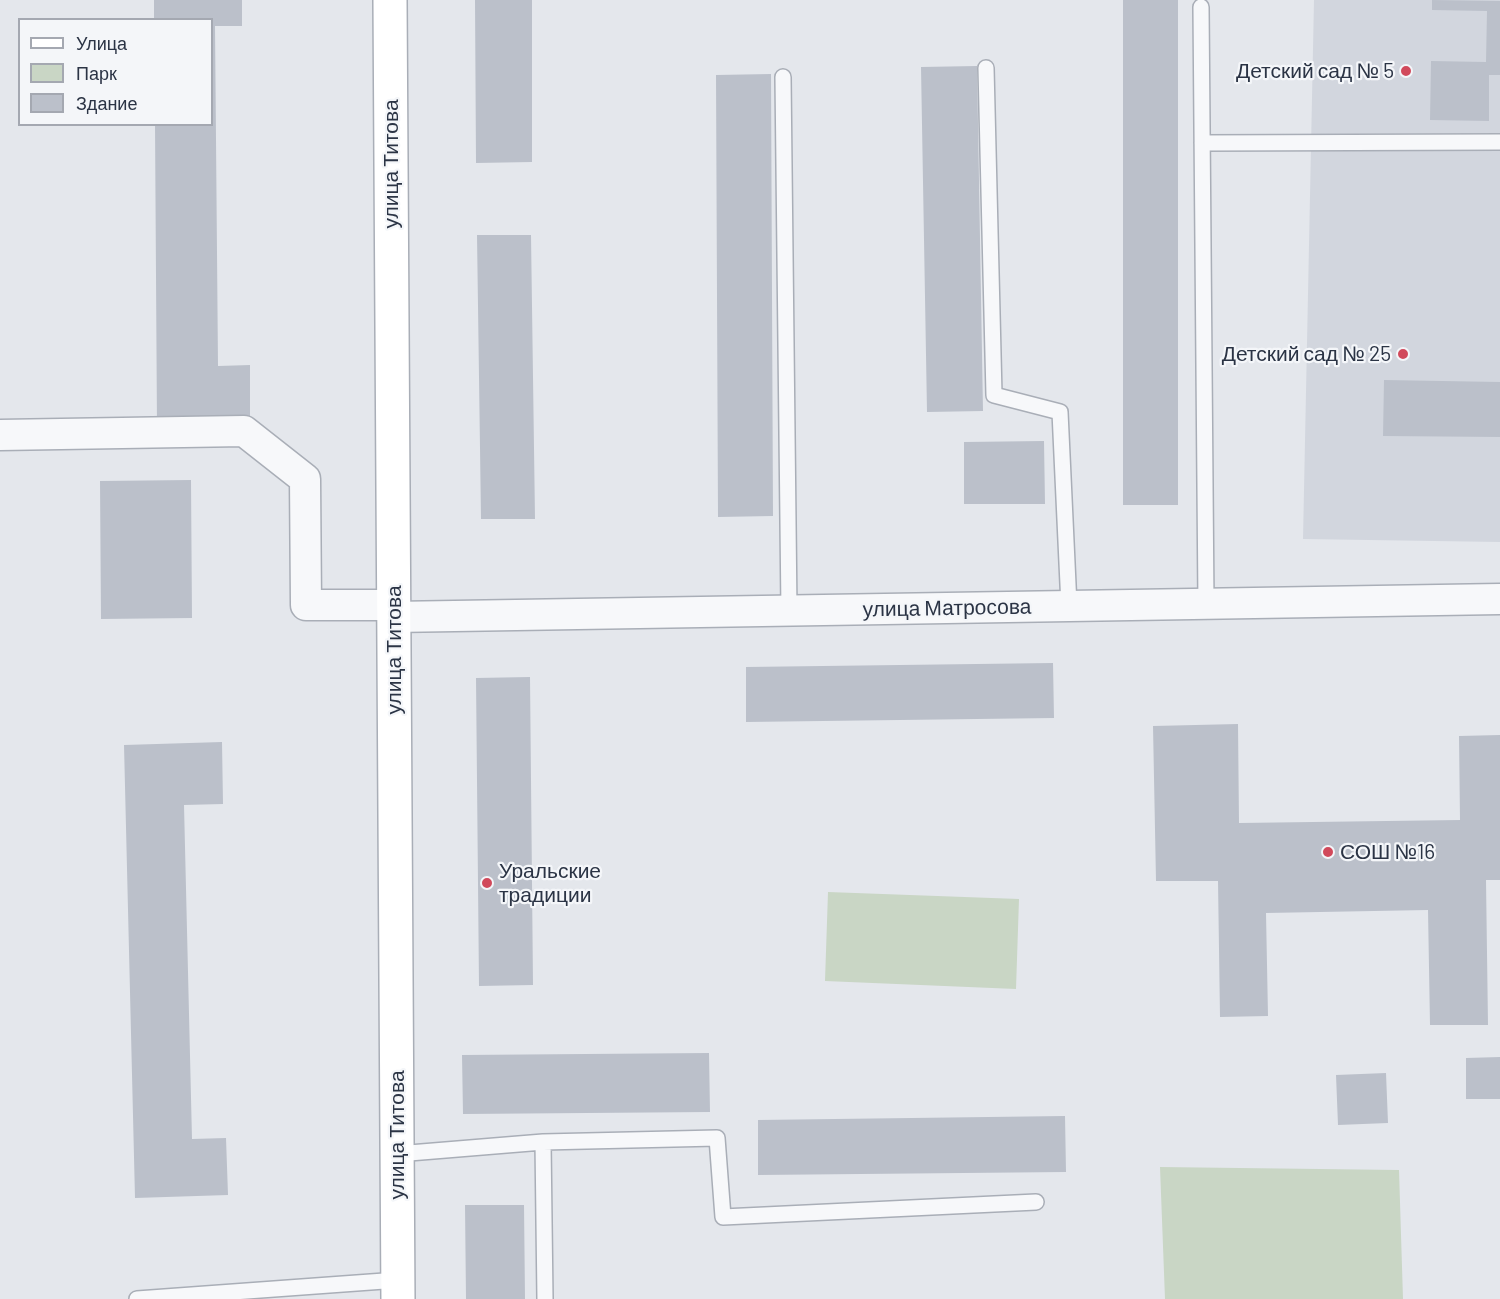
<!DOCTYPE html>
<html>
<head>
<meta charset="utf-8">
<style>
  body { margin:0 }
  #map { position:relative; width:1500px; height:1299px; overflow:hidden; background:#e4e7ec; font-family:Barlow,sans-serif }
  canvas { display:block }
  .legend { position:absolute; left:18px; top:18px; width:195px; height:108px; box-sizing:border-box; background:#f4f6f9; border:2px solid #a4a8b1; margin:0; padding:8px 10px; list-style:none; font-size:18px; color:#2b3445 }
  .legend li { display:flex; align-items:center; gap:12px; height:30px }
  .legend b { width:30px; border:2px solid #a4a8b1 }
</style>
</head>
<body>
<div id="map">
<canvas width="1500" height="1299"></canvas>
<ul class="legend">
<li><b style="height:8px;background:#fff"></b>Улица</li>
<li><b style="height:16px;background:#c9d6c5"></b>Парк</li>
<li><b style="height:16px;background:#bbc0ca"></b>Здание</li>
</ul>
</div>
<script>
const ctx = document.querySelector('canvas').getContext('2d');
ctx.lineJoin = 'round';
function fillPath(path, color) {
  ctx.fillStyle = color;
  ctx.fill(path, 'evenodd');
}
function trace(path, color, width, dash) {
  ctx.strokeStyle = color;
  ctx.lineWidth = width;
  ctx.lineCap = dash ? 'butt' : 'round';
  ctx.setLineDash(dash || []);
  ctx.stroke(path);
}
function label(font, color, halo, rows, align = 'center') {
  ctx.font = font + ' Barlow,sans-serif';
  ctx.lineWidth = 4.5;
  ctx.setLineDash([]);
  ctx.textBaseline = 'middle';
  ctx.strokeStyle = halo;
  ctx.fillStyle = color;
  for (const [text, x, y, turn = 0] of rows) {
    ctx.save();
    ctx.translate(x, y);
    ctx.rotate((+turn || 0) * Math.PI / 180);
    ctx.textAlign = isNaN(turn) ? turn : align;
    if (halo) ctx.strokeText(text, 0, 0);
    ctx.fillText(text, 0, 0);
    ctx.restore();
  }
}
fillPath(new Path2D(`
  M1314 0H1500V542L1303 539Z`), '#d2d6de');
fillPath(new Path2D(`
  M828 892 1019 899 1016 989 825 981Z
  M1160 1167 1399 1170 1403 1299H1165Z`), '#c9d6c5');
fillPath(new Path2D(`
  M154 0H242V26H215L218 366 250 365V426L157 427 155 124H212V20H154Z
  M475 0H532V162L476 163Z
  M1123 0H1178V505H1123Z
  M1432 0 1500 1V75H1489V121L1430 120 1431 61 1486 62 1487 11 1432 10Z
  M977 66 983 411 927 412 921 67Z
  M771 74 773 516 718 517 716 75Z
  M477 235H531L535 519H481Z
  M1384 380 1500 382V437L1383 436Z
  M1044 441 1045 504H964V442Z
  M191 480 192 618 101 619 100 481Z
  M1053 663 1054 718 746 722V667Z
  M530 677 533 985 479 986 476 678Z
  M1238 724 1239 823 1460 820 1459 736 1500 735V880H1486L1488 1025H1430L1428 910 1266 913 1268 1016 1220 1017 1218 881H1156L1153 726Z
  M222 742 223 804 184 805 192 1139 226 1138 228 1195 135 1198 124 745Z
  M709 1053 710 1112 463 1114 462 1055Z
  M1500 1057V1099H1466V1058Z
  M1386 1073 1388 1123 1338 1125 1336 1075Z
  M1065 1116 1066 1172 758 1175V1120Z
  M465 1205H524L525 1299H466Z`), '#bbc0ca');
const lane = new Path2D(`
  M1201 7 1206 604
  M986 68 994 395 1060 412 1069 606
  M783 77 789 611
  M1202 143 1500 142
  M543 1142 545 1299
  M397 1154 543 1142 717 1138 723 1217 1036 1202
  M137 1299 398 1280`);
const street = new Path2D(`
  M0 435 244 431 305 479 306 605H393
  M393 617 1500 599`);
const secondary = new Path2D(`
  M390 0 398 1299`);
trace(lane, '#a9aeb7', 18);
trace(street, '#a9aeb7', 33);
trace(secondary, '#a9aeb7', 36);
trace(lane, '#f7f8fa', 15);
trace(street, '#f7f8fa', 30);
trace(secondary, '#fff', 33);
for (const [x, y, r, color] of [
  [1406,71,6,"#d1495b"],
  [1403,354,6,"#d1495b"],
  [1328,852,6,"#d1495b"],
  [487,883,6,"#d1495b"]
]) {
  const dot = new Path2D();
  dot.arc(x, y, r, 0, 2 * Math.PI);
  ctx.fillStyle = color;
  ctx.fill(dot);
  trace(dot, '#f4f6f9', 2);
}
label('21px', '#2b3445', '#f4f6f9', [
  ["Детский сад № 5",1394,71],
  ["Детский сад № 25",1391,354],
  ["СОШ №16",1340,852,"left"],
  ["Уральские",499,871,"left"],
  ["традиции",499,895,"left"]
], 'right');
label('21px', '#2b3445', '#f4f6f9', [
  ["улица Титова",391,164,-90],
  ["улица Матросова",947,608,-1],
  ["улица Титова",394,650,-90],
  ["улица Титова",397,1135,-90]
]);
</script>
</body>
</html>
